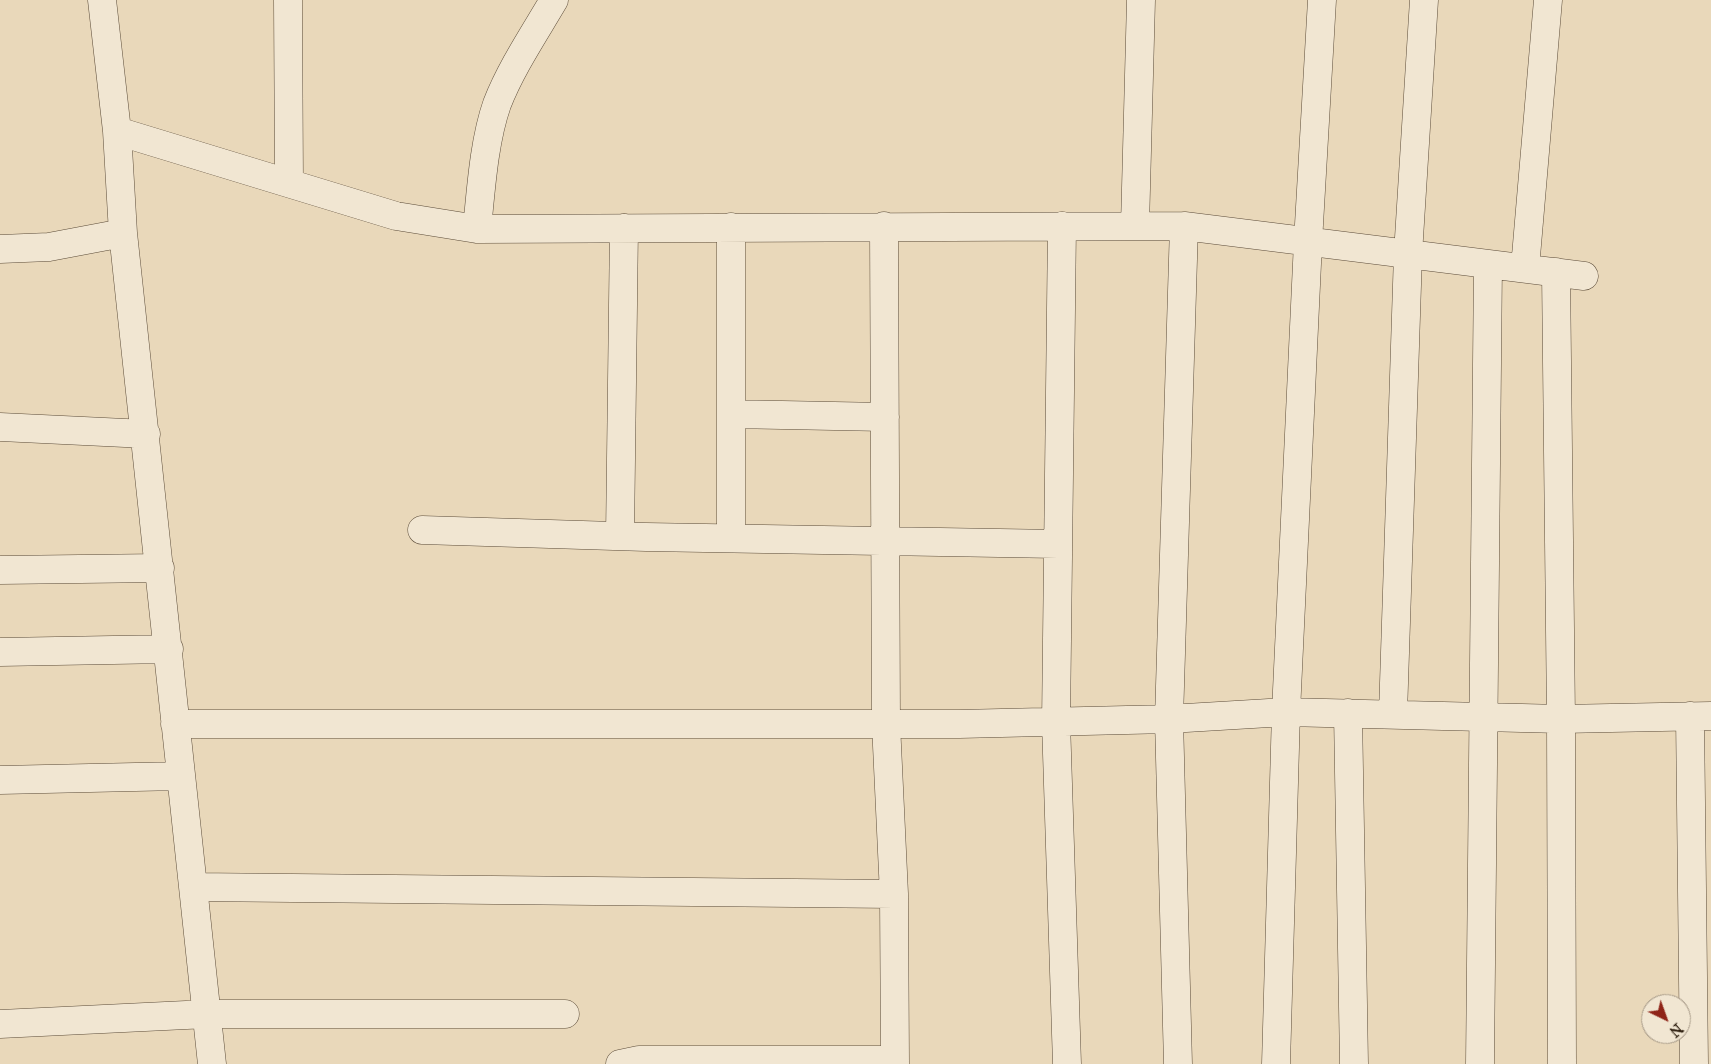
<!DOCTYPE html>
<html>
<head>
<meta charset="utf-8">
<style>
  body { margin:0 }
  #map { position:relative; width:1711px; height:1064px; overflow:hidden; background:#e9d8ba; font-family:"IM FELL Great Primer",serif }
  canvas { display:block }
  .north { position:absolute; left:1641px; top:994px; width:50px; height:50px; box-sizing:border-box; background:#f1e6d2; border:1px solid #a39684; border-radius:50%; rotate:138deg; font-size:14px; font-weight:700; line-height:20px; text-align:center; color:#2d1e0e }
  .north::after { content:''; display:block; margin:auto; width:18px; height:22px; background:#8f2418; clip-path:polygon(50% 0,100% 100%,50% 72%,0 100%) }
</style>
</head>
<body>
<div id="map">
<canvas width="1711" height="1064"></canvas>
<div class="north">N</div>
</div>
<script>
const ctx = document.querySelector('canvas').getContext('2d');
ctx.lineJoin = 'round';
function trace(path, color, width, dash) {
  ctx.strokeStyle = color;
  ctx.lineWidth = width;
  ctx.lineCap = dash ? 'butt' : 'round';
  ctx.setLineDash(dash || []);
  ctx.stroke(path);
}
const street = new Path2D(`
  M102 0 117 131 123 233 212 1064
  M288 0 289 183
  M117 131 396 216 477 229 1184 226 1584 276
  M884 226 886 724 894 894 895 1064
  M1062 226 1056 722 1067 1064
  M1135 226 1141 0
  M731 227V538
  M477 229C481 189 484 141 497 104 511 68 534 34 554 0
  M0 249 49 247 123 233
  M1525 268 1548 0
  M1556 272 1561 719 1562 1064
  M731 414 885 417
  M0 427 146 434
  M422 530 646 537 1058 544
  M620 536 624 228
  M0 570 160 568
  M0 652 169 649
  M1348 713 1354 1064
  M1393 714 1408 254 1424 0
  M1690 716 1694 1064
  M175 724H959L1169 719 1286 712 1561 719 1711 716
  M0 780 180 776
  M193 887 894 894
  M0 1024 207 1014H565
  M620 1064 639 1060H895
  M1178 1064 1169 719 1184 226
  M1276 1064 1286 712 1308 242 1322 0
  M1480 1064 1488 264`);
trace(street, '#5c4c39', 29);
trace(street, '#f1e6d2', 28);
</script>
</body>
</html>
